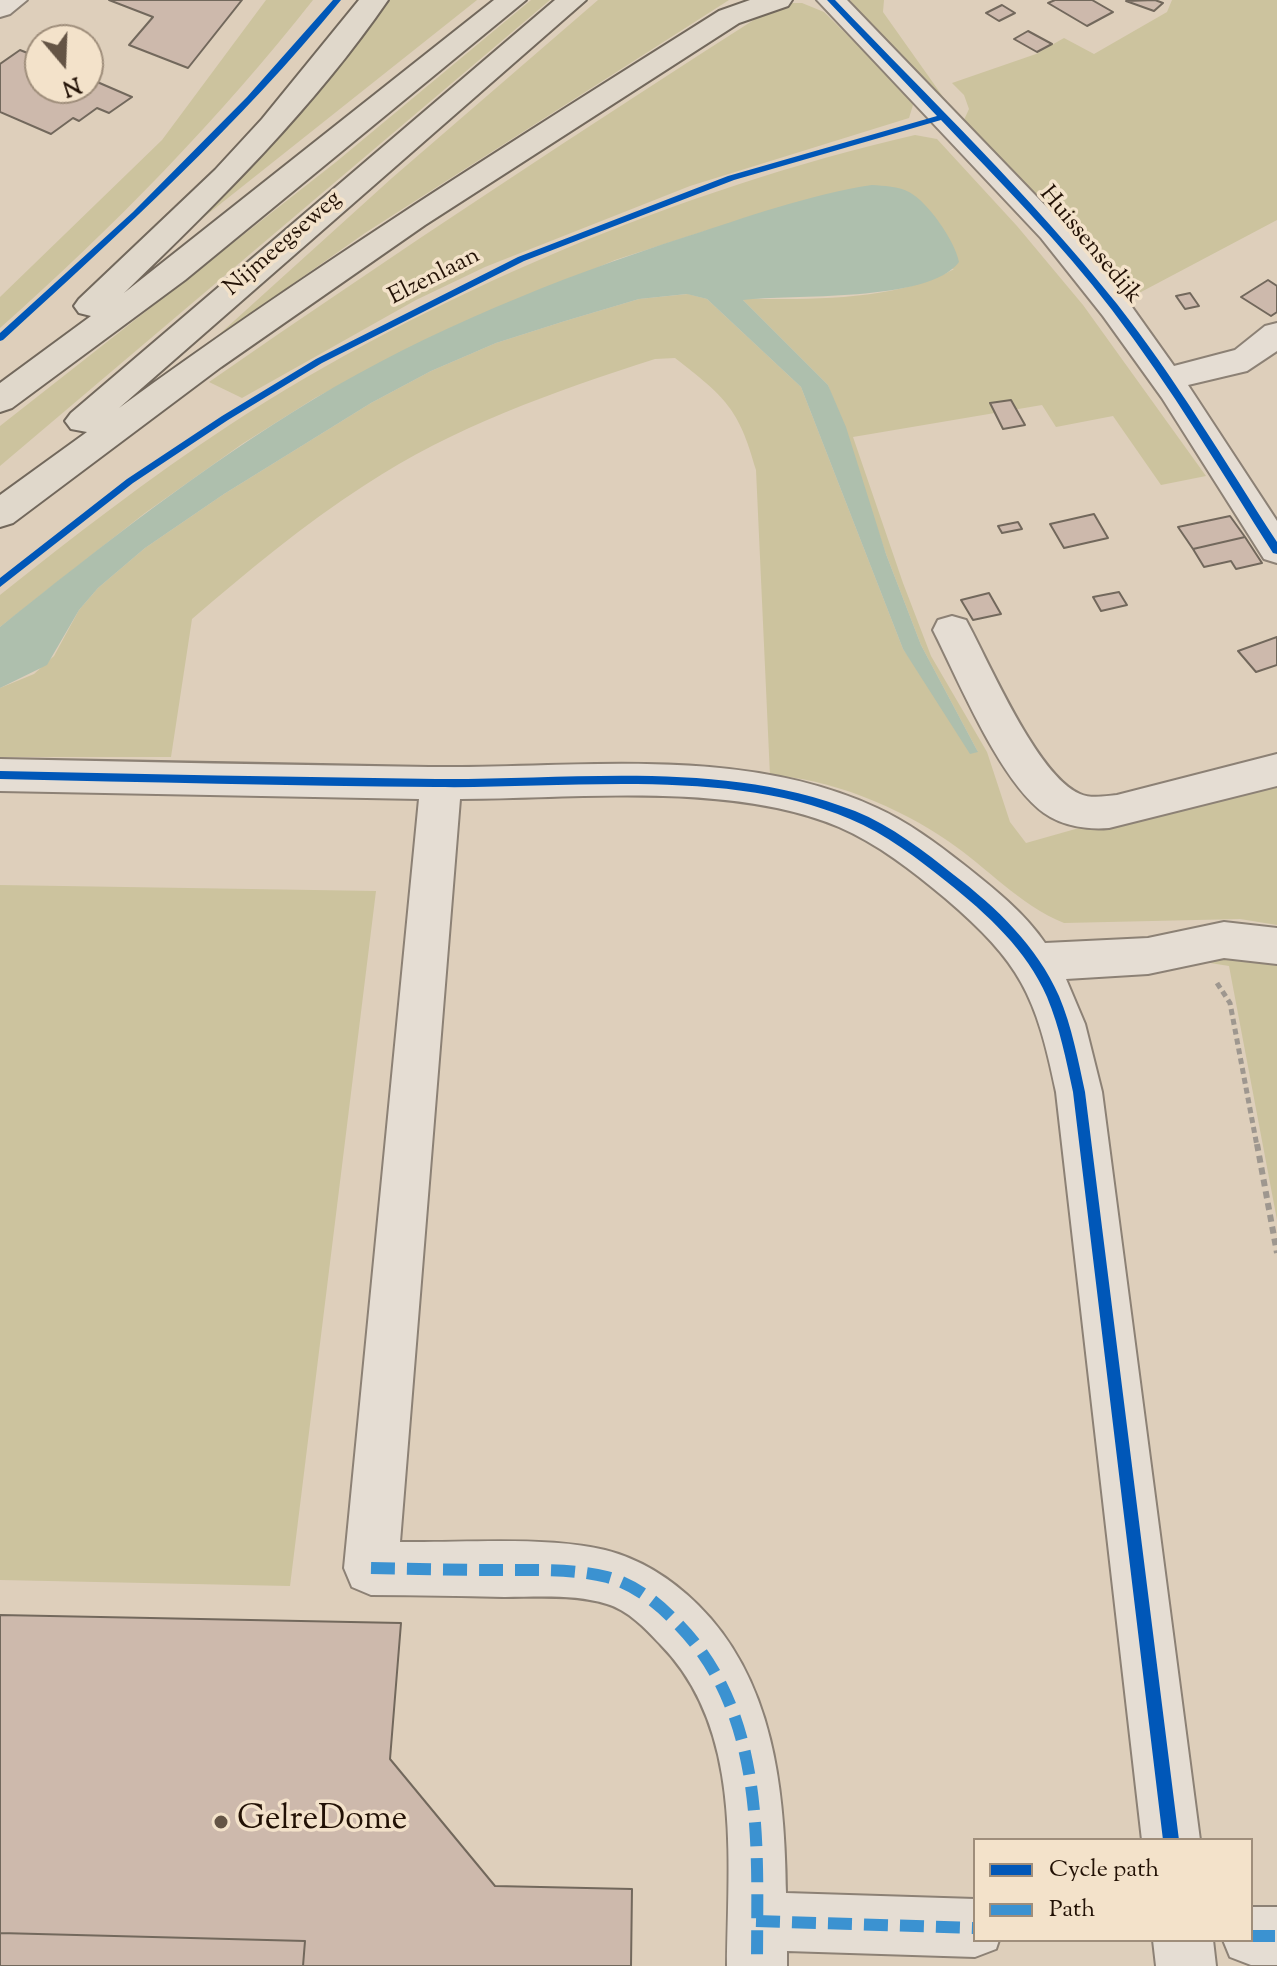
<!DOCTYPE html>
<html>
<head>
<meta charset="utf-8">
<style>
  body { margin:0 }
  #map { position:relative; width:1277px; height:1966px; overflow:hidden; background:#decfbb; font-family:"Sorts Mill Goudy",serif }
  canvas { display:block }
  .legend { position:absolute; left:973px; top:1838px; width:280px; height:104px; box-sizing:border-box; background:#f3e2ca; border:2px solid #9f8e7b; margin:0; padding:10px 14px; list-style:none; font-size:24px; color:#221105 }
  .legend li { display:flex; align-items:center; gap:16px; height:40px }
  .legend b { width:40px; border:2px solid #9f8e7b }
  .north { position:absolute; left:24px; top:24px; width:80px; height:80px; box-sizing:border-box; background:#f3e2ca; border:2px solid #9f8e7b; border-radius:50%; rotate:161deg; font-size:22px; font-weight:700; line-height:32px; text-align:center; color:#221105 }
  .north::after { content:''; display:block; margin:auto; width:28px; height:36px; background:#645445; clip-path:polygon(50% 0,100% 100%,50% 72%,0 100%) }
</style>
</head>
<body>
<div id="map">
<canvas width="1277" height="1966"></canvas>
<ul class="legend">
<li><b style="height:10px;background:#0057b8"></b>Cycle path</li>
<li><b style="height:10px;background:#3b92d1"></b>Path</li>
</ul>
<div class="north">N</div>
</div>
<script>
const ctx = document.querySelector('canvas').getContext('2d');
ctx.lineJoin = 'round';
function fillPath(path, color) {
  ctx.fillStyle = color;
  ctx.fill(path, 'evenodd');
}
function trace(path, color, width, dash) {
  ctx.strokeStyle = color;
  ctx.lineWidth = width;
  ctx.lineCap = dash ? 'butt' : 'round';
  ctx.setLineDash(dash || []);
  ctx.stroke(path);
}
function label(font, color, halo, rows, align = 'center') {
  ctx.font = font + ' "Sorts Mill Goudy",serif';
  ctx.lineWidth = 7;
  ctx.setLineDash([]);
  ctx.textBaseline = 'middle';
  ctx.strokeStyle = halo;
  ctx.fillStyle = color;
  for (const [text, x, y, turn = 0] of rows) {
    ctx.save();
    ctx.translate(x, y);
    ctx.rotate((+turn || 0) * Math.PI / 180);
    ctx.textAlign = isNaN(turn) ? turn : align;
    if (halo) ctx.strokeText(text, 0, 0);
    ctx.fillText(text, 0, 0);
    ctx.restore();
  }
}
fillPath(new Path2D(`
  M266 0H313C219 119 113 228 0 328V297L162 140Z
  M380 0H477L165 248Z
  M531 0H550L0 466V426L336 162Z
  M598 0H729L365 233 213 340 392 178Z
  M850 0H884L883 12 946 101 940 102 872 32Z
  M1172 0H1277V220L1124 301 1057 218 963 122 969 109 964 95 952 83 1036 54 1064 38 1094 54 1167 12Z
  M788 3H802L824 12 909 96 913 105 909 118 690 186 485 267 416 300 242 398 209 382C395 253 583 129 774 7Z
  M915 135 937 139 1017 226 1083 305 1206 476 1161 485 1113 416 1056 427 1042 405 853 437 903 583 931 656 987 752 1010 822 1026 843 1277 772V925L1240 919 1064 923C1018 904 988 868 948 841 902 809 826 776 770 776L756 470C739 408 725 397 675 358L655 359C555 391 453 427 365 485 303 525 248 571 192 619L171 757H0V688L34 674 54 656 79 610 98 588 145 548 224 494 371 403 431 371 496 343 565 321 639 299 688 294 707 299 801 387 903 649 978 752 921 645 886 554 828 385 742 299C807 299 895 302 954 269L708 230 615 260 396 355 315 398 242 444 145 513 0 627V595C74 536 149 478 228 426 430 294 681 189 915 135Z
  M0 885 376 891 290 1586 0 1580Z
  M1229 957 1277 965V1220L1229 966 1204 962V958Z`), '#ccc39e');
fillPath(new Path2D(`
  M872 185C884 186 898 186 909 192 928 202 955 241 959 262 929 303 789 294 743 300L828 385 846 427 886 554 921 645 978 752 970 754 903 649 801 387 707 299 687 294 639 299 565 321 496 343 431 371 371 403 224 494 145 548 98 588 79 610 47 665 0 688V627C101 546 203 466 314 399 429 330 558 278 685 237 744 218 811 194 872 185Z`), '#aebfad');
const building = new Path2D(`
  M109 0H242L188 68 129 45 153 17Z
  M1055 0H1092L1113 12 1087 26 1048 3Z
  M1155 0 1163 3 1154 11 1126 1Z
  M1002 5 1015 13 999 21 986 13Z
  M1028 31 1052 44 1037 52 1014 39Z
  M20 50 40 58V88H88V78L132 97 109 113 97 108 79 121 73 118 51 134 0 112V64Z
  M1268 280 1277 286V312L1271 316 1241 297Z
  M1190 293 1199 306 1185 309 1176 296Z
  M1011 400 1025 425 1003 429 990 403Z
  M1094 514 1108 538 1064 548 1050 524Z
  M1230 516 1245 537 1193 549 1178 527Z
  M1018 522 1022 529 1002 533 998 526Z
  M1245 537 1262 563 1236 569 1231 561 1204 567 1193 549Z
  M1119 592 1127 605 1101 611 1093 597Z
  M989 593 1001 614 973 620 961 600Z
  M1277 637V665L1256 672 1238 651Z
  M0 1615 401 1623 390 1759 495 1886 632 1889 631 1966H303L305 1941 0 1933Z
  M0 1933 305 1941 303 1966H0Z`);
fillPath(building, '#cdb9ac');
trace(building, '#72685c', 2);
const minor = new Path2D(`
  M0 0H27L10 14 0 17Z
  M817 0H847L1063 224 1127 300 1174 366 1235 350 1265 326 1277 323V351L1247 371 1188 385 1277 521V563L1264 559 1162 398 1103 316 1041 238Z
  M952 616 966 620C989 662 1037 776 1080 794 1091 799 1106 796 1117 795L1277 754V786L1109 828C1088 830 1062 826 1044 813 999 780 959 681 933 630L938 620Z
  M0 759C143 762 286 765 429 767 576 769 739 744 877 808 908 822 936 843 963 864 992 887 1024 912 1045 943L1148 938 1224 922 1277 928V964L1224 958 1148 974 1066 979 1085 1024 1102 1092 1200 1840H1142L1056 1092C1036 995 1021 963 945 898 913 871 878 844 839 827 731 781 576 799 460 799L400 1542C462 1543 547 1536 605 1550 641 1559 673 1580 698 1605 774 1680 785 1791 786 1893L975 1899V1940H999L996 1949 975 1957 787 1951V1966H727C728 1857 743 1728 660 1644 646 1629 628 1610 607 1604 575 1594 538 1597 505 1597 460 1596 416 1595 371 1595L352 1587 344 1568 419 799 0 791Z
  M1251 1907H1277V1965H1251L1230 1957 1223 1940H1251Z
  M1153 1940H1213L1216 1966H1156Z`);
const highway = new Path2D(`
  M359 0H388C313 109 219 201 124 293L494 0H526L185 280 12 408 0 412V383L91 316 79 313 74 306 79 299 215 170 262 119Z
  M555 0H586L119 408C313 266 516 139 719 11L750 0H792L788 6 739 23 425 225 221 367 13 523 0 527V495L87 432 71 429 65 421 71 413Z`);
trace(minor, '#8c8175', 4);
trace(highway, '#72685c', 4);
trace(new Path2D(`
  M1217 983 1230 1003 1257 1146`), '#9e978f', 5, [6, 4]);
trace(new Path2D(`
  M1257 1144 1277 1253`), '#9e978f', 6, [7, 5]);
fillPath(minor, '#e5ddd3');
fillPath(highway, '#e0d8cb');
trace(new Path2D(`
  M371 1568C415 1569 460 1570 504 1570 539 1570 574 1569 607 1577 634 1584 658 1603 677 1623 767 1714 757 1847 757 1966
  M756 1921 975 1928
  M1251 1936H1277`), '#3b92d1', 12, [24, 12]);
fillPath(new Path2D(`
  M333 0H341C240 124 121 232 3 340L0 341V333L133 212 247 97Z
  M827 0H835C931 100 1031 196 1117 304 1176 379 1225 462 1277 542V554L1273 553C1221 471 1171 387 1112 310 1060 242 1000 182 941 120L734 180 524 261 322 363 228 420 133 483 0 587V578L127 479 222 416 316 359 518 257 728 176 937 116Z
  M0 771C145 774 290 777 436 779 574 780 723 759 855 811 892 826 924 851 954 875 997 908 1037 946 1059 996 1072 1027 1078 1060 1085 1092L1179 1840H1163L1073 1092C1066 1060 1060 1028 1047 997 1027 950 987 914 947 882 917 858 886 834 850 819 730 767 565 789 436 787 291 786 145 782 0 779Z`), '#0057b8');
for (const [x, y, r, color] of [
  [221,1822,8,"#645445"]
]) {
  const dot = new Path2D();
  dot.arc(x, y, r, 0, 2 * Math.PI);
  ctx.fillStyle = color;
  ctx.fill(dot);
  trace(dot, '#f3e2ca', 3);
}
label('24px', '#221105', '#f3e2ca', [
  ["Nijmeegseweg",284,245,-41],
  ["Huissensedijk",1089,246,50],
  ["Elzenlaan",435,278,-27]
]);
label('34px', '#221105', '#f3e2ca', [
  ["GelreDome",237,1822]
], 'left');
</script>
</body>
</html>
